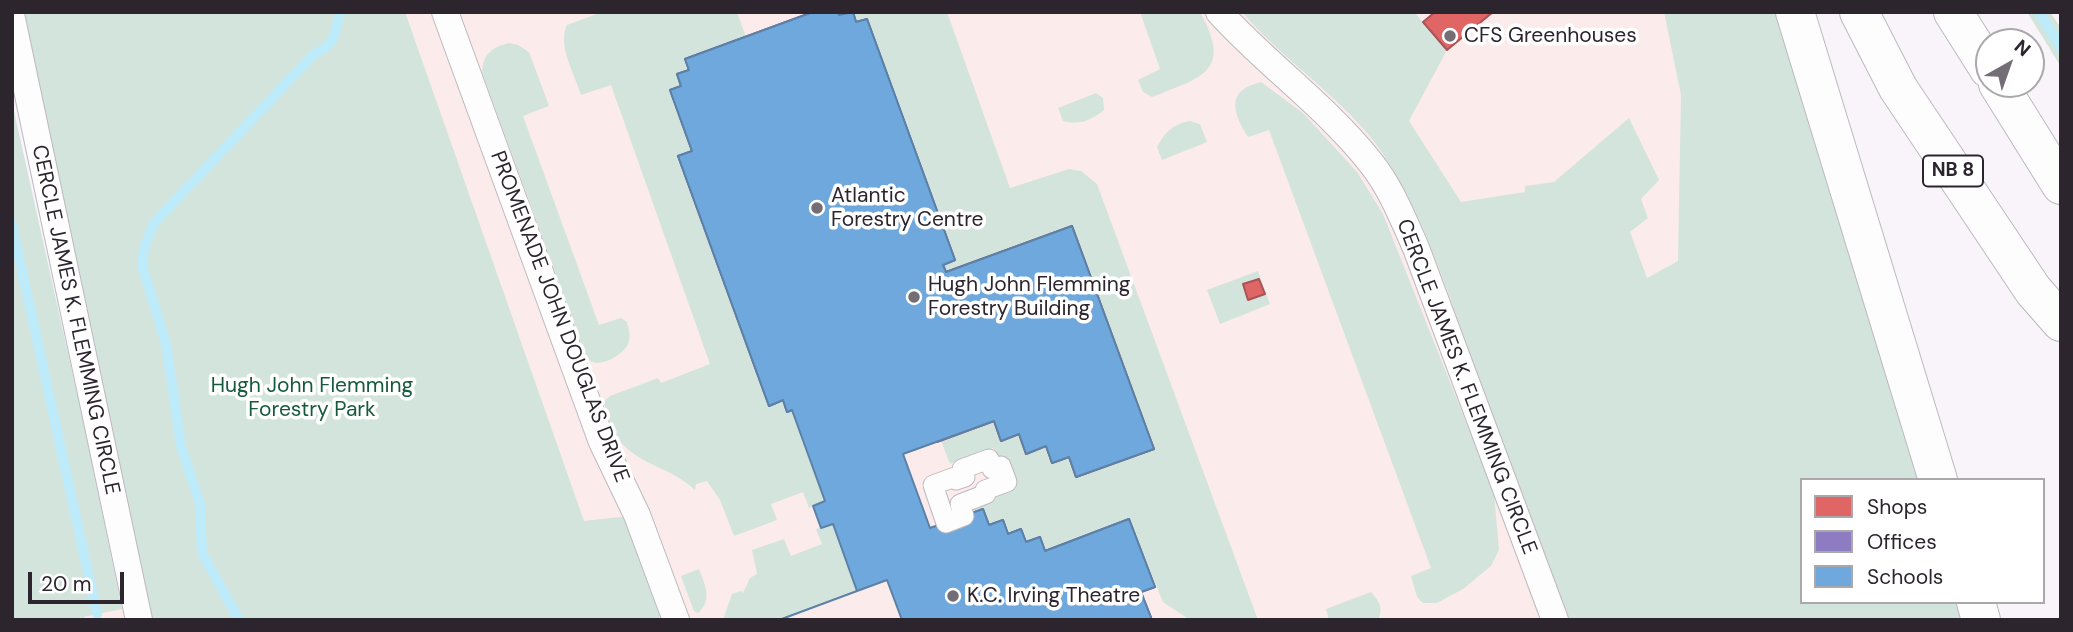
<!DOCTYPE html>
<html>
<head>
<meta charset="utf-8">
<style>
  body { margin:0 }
  #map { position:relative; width:2073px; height:632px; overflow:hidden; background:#f8f4fa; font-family:"DM Sans",sans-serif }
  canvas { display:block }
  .frame { position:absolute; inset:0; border:14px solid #2c252e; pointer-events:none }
  .legend { position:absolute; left:1800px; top:478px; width:245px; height:126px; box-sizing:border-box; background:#fff; border:2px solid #aba8ab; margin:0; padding:9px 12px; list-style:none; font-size:21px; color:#2c252e }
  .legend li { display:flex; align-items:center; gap:14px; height:35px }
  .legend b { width:35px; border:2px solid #aba8ab }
  .north { position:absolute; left:1975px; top:28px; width:70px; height:70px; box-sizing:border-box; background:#fff; border:2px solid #aba8ab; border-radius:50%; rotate:40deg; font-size:19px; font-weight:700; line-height:28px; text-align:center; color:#2c252e }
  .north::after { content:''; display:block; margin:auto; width:24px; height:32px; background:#736d75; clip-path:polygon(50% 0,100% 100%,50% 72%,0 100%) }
  .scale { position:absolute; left:28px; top:572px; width:96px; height:32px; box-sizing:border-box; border:4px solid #2c252e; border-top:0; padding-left:9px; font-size:21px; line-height:24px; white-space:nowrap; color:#2c252e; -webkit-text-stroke:5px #fff; paint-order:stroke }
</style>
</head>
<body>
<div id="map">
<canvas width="2073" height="632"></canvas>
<div class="frame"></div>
<ul class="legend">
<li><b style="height:19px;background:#e06666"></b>Shops</li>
<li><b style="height:19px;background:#8e7cc3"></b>Offices</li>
<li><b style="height:19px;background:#6fa8dc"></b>Schools</li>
</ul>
<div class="north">N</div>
<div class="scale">20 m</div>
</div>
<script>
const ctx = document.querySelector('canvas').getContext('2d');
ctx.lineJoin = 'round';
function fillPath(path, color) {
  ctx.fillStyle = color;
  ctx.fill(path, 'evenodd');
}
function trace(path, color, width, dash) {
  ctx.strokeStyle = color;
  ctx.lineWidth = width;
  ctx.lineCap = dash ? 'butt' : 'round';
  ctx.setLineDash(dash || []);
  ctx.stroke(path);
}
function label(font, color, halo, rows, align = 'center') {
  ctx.font = font + ' "DM Sans",sans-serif';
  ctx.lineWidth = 7;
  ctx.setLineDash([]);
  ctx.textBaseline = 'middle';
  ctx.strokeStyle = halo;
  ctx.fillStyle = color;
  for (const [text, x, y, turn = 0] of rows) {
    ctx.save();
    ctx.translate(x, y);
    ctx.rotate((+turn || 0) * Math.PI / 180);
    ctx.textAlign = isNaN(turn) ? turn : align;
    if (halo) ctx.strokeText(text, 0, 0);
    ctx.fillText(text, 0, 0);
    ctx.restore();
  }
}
fillPath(new Path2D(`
  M12 12H1795L1802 602 1981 620H71L135 606Z`), '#fbeceb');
fillPath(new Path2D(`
  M12 12H405L584 521 637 515 676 620H139Z
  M602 12H737L746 37 685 59 689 70 677 74 681 86 670 90 692 151 770 405 783 400 787 412 792 410 825 501 809 508 803 492 771 504 777 520 734 536 720 500 707 481 696 484 695 490C668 464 629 465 612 428 609 419 604 411 604 401L610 396 658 378 661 383 710 364 611 85 581 95C575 75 557 45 567 25Z
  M853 12H947L1010 188 1069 169 1081 171 1097 184 1258 620H1190L1163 602 1129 520 1045 551 1026 542 1021 529 1008 534 964 516 986 494 1001 466 993 448 950 464 941 441 994 421 1001 441 1019 434 1026 453 1046 446 1069 457 1076 477 1154 449 946 272 943 265 955 260 867 19 856 22Z
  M1140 12H1200C1233 72 1202 77 1152 97L1143 92 1138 80 1160 69Z
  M1242 12H1414L1447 50 1409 121 1461 202 1525 192V186L1554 182 1629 118 1659 180 1641 199 1648 218 1630 232 1647 278 1678 261 1681 95 1664 12H1779L1921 480H1802V602H1959L1965 620H1569C1535 530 1502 440 1469 350 1444 283 1422 211 1381 151 1343 97 1284 62 1242 12Z
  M2027 12H2050L2061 28V67Z
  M509 43 518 45 529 52 549 106 523 116 599 325 621 318 627 322C629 330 631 336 628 344 624 354 601 368 590 361 589 360 584 352 584 351L482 72C483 54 492 47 509 43Z
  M1261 82 1303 113 1357 172 1383 214 1494 493 1499 550 1491 566 1463 589 1437 603H1423L1417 597 1411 576 1431 568 1269 130 1248 137C1232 112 1226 90 1261 82Z
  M1096 93 1103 98 1104 110C1090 121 1080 125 1063 121L1058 108Z
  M12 102 84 425 122 609 84 617V620H12Z
  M1190 121 1200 124 1207 142 1162 160 1157 147C1165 132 1173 124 1190 121Z
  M1258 271 1270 304 1220 324 1207 290Z
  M833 524 857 591 779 620H723L732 594 741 591 743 593 750 578 757 574 752 550 784 539 791 556 822 544 816 529Z
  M699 569C705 585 713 600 698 613L694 611 681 576Z
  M1371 592C1379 601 1384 608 1378 620H1329L1326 609Z`), '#d3e4dd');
const shops = new Path2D(`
  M1435 12H1493L1447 50 1423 22Z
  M1072 226 1154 449 1076 477 1069 457 1052 463 1046 446 1026 454 1019 434 1001 441 994 421 937 442 909 368 866 383 839 311Z
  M1259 279 1265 294 1248 300 1243 284Z
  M976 546 1003 620H920L902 573Z`);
fillPath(shops, '#e06666');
trace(shops, '#aa5255', 2);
const offices = new Path2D(`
  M813 12H838L839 15 853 12 856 22 867 19 955 260 943 265 946 272 839 311 866 383 787 412 783 400 769 406 678 156 692 151 670 90 681 86 677 74 689 70 685 59Z
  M983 509 989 525 1003 520 1008 534 1021 529 1026 542 1040 537 1045 551 1129 519 1155 587 1141 592 1152 620H1003L964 516Z`);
fillPath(offices, '#8e7cc3');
trace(offices, '#716296', 2);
const schools = new Path2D(`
  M813 12H838L839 15 853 12 856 22 867 19 955 260 943 265 946 272 1072 226 1154 449 1076 477 1069 457 1052 463 1046 446 1026 454 1019 434 1001 441 994 421 903 454 930 528 983 509 989 525 1003 520 1008 534 1021 529 1026 542 1040 537 1045 551 1129 519 1155 587 1141 592 1152 620H779L857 591 833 524 821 528 813 506 825 501 792 410 787 412 783 400 769 406 678 156 692 151 670 90 681 86 677 74 689 70 685 59Z
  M887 580 902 620H779L857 591Z`);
fillPath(schools, '#6fa8dc');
trace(schools, '#5b81a8', 2);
trace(new Path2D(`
  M2039 12 2061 48
  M12 225 97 614
  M239 620 202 553 200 504 181 446 166 344 142 265 144 248 154 223 313 55C338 41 333 38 340 12`), '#beebf9', 10);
const pedestrian = new Path2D(`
  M989 459 992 469 1001 466 1007 482 985 490 986 494 960 504 964 516 946 523 933 485 955 477 956 480 965 477 962 469Z`);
const minor = new Path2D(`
  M445 12 602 442 637 515 676 620
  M1219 12C1267 65 1326 106 1371 163 1391 188 1403 219 1416 248L1555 620
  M12 19 139 620`);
const motorway = new Path2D(`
  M1795 12 1938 480
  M1859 12 1898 88 2033 290 2061 322
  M1953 12 1989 69
  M1998 84 2061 185
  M1976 602 1981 620`);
trace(pedestrian, '#bdb8bf', 21);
trace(minor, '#bdb8bf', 28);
trace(motorway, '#bdb8bf', 40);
trace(pedestrian, '#fefdfe', 19);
trace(minor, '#fefdfe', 26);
trace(motorway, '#fefdfe', 38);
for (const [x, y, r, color] of [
  [1450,36,7,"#736d75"],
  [817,208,7,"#736d75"],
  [914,297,7,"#736d75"],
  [953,596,7,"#736d75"]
]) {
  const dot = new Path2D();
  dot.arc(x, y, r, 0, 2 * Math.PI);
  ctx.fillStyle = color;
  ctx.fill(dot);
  trace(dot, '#fff', 2.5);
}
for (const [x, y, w] of [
  [1953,171,60]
]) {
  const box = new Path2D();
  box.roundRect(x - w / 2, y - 15.5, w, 31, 5);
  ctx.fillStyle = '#fff';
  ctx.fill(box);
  trace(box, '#2c252e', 2);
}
label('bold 19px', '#2c252e', null, [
  ["NB 8",1953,171]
]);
label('21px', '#2c252e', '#fff', [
  ["CFS Greenhouses",1464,36],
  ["Atlantic",831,196],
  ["Forestry Centre",831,220],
  ["Hugh John Flemming",928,285],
  ["Forestry Building",928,309],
  ["K.C. Irving Theatre",967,596]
], 'left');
label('21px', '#2c252e', '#fff', [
  ["PROMENADE JOHN DOUGLAS DRIVE",559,317,69],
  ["CERCLE JAMES K. FLEMMING CIRCLE",75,320,78],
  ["CERCLE JAMES K. FLEMMING CIRCLE",1466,387,69]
]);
label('21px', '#16593e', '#fff', [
  ["Hugh John Flemming",312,386],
  ["Forestry Park",312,410]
]);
</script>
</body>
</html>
